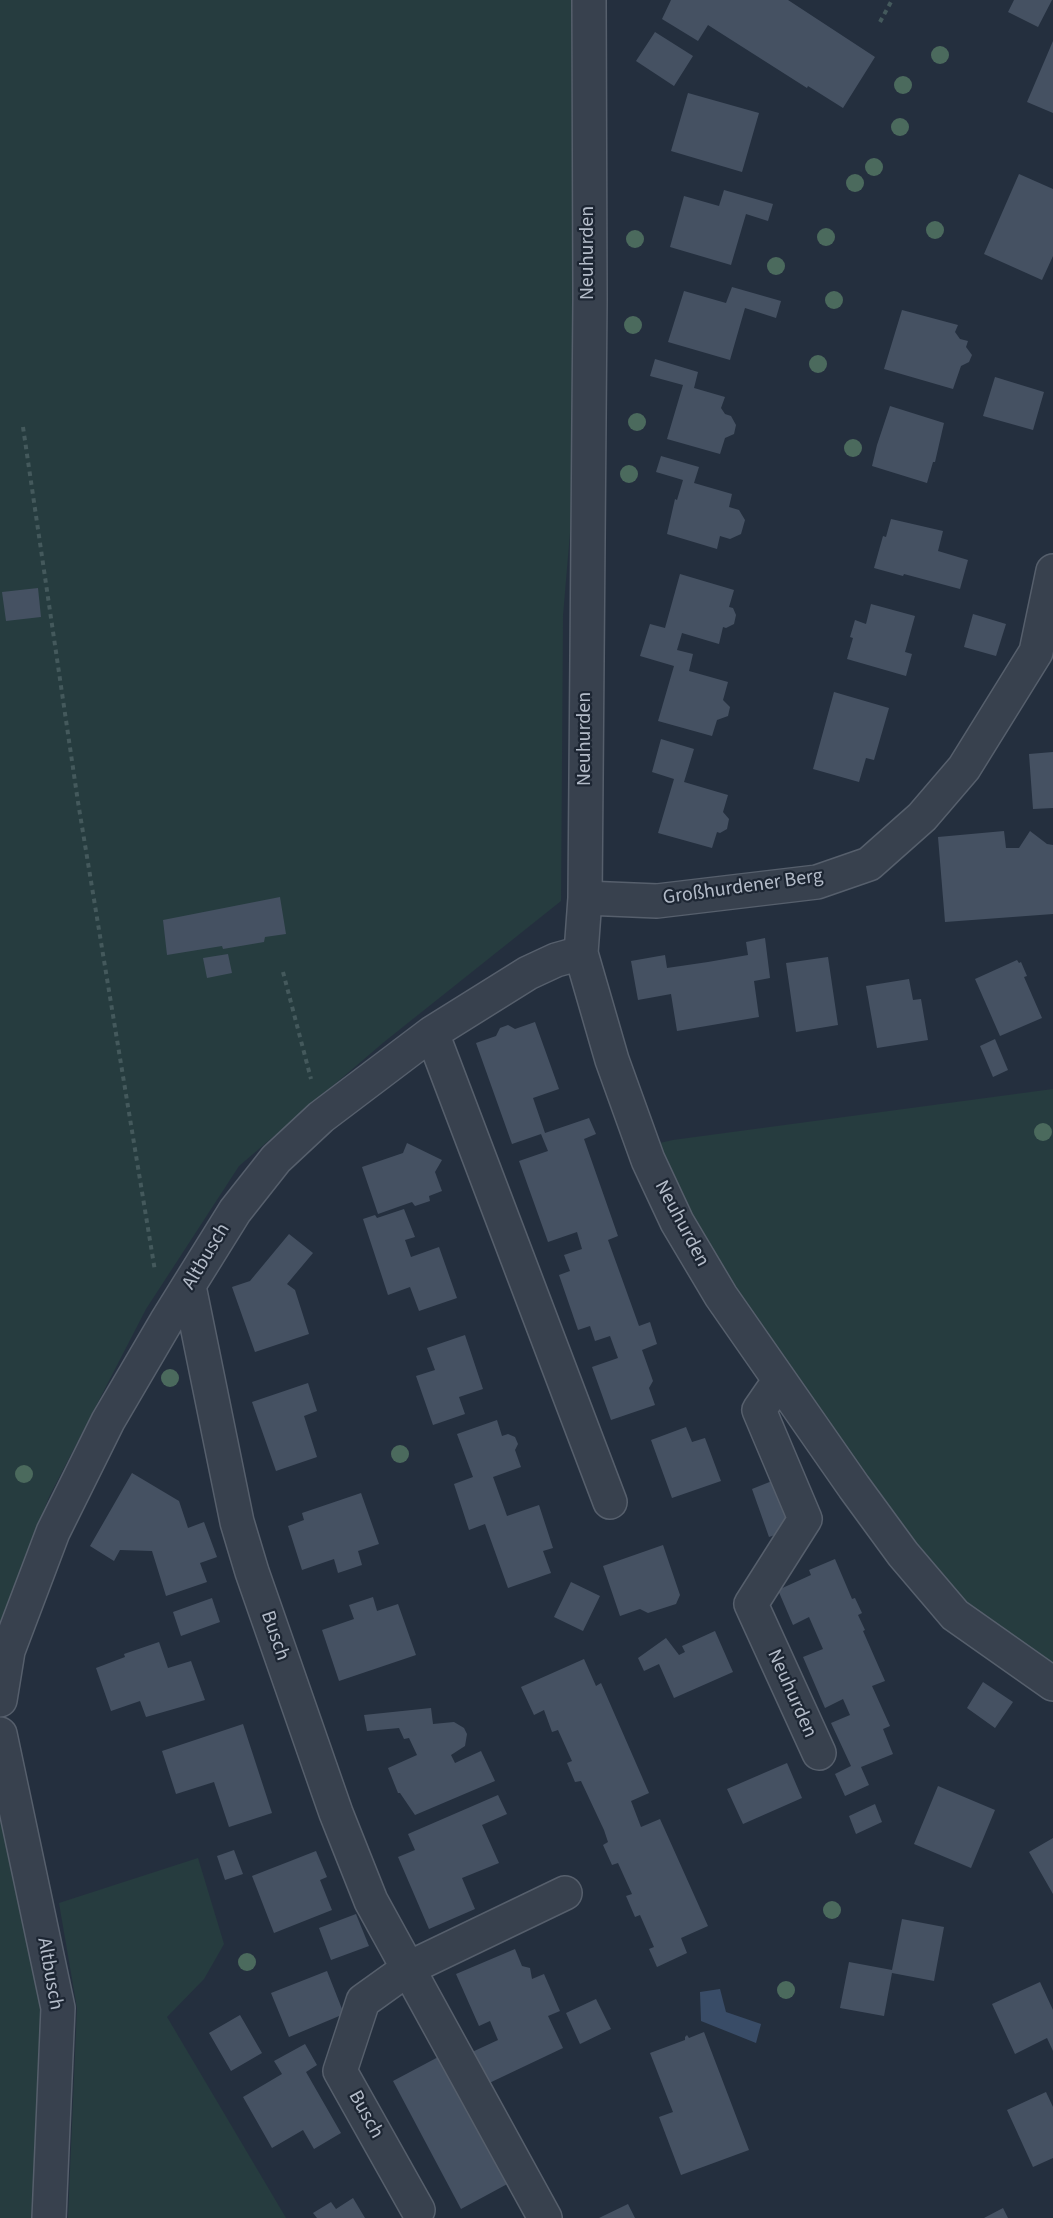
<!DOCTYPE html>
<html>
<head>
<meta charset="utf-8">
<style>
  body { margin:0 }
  canvas { display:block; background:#242f3e }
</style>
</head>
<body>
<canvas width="1053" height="2218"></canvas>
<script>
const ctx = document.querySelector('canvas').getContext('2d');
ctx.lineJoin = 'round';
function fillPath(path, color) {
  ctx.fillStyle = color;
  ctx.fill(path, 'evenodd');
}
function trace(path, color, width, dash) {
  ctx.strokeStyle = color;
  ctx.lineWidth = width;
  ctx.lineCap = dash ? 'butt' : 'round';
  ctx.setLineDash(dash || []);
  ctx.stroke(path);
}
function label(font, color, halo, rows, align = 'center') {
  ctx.font = font + ' "Source Sans 3",sans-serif';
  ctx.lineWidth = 4.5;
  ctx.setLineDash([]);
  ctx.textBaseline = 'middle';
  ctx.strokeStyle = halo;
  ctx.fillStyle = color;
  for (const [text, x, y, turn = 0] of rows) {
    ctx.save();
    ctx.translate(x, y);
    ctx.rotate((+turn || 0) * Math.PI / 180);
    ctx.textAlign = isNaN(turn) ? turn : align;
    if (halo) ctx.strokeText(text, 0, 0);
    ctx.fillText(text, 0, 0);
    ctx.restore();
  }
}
fillPath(new Path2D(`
  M0 0H589L590 299 563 615 561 901 384 1042 239 1166 146 1309 49 1497 0 1624Z
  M1053 1089V1684L903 1554 642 1147 673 1140Z
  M0 1734 58 2008 49 2218H0Z
  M198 1858 224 1944 204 1979 167 2017 286 2218H68L77 2008 59 1903Z`), '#263c3f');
fillPath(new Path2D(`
  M720 1989 726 2012 761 2024 756 2043 701 2021 700 1992Z`), '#394c67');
fillPath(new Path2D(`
  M671 0H788L875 57 843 108 808 86 807 88 708 25 698 41 662 19Z
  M1014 0H1052L1038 27 1008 12Z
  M655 32 693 56 674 86 636 61Z
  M1053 41V113L1027 102Z
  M688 93 759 113 742 172 671 151Z
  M1019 174 1053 189V256L1042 280 984 254Z
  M724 190 773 204 768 221 746 214 731 265 670 247 684 196 719 206Z
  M732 287 781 301 776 318 745 308 730 360 668 342 684 291 726 303Z
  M902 310 958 325 955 332 960 339 968 341 966 347 972 355 969 362 961 366 953 389 884 369Z
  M655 359 698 372 694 388 725 397 721 408 725 414 731 416 736 425 734 434 725 438 720 454 667 439 683 385 650 376Z
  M995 377 1044 392 1033 430 983 416Z
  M890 406 944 423 935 462H933L927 483 872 466 877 445Z
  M661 456 699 467 694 483 732 494 729 507 739 510 745 520 741 534 730 539 720 536 717 549 667 534 675 499 677 500 683 480 656 472Z
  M891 519 943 531 938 551 968 560 960 589 904 574 903 576 874 568 883 536 886 537Z
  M680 574 734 590 729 607 733 608 736 615 734 624 726 628 723 627 719 644 682 633 677 650 693 654 689 671 728 682 723 700 730 707 728 716 717 720 712 736 658 721 674 666 640 656 650 624 665 628Z
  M38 588 41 617 6 621 2 592Z
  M871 604 915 616 905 652 912 654 906 676 847 659 853 638 850 637 855 620 866 624Z
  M973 614 1006 624 996 656 964 647Z
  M834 692 889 708 874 760 866 758 859 782 813 769Z
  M661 739 694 749 684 782 728 795 723 812 729 819 727 829 720 833 717 832 712 848 658 833 674 779 652 772Z
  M1053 752V808L1033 809 1029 754Z
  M1004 831 1006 848H1019L1030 831 1047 844 1053 845V914L945 922 938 837Z
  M280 897 286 934 265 937 264 942 223 949 222 946 167 955 163 920Z
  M765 938 770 978 754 981 759 1017 677 1031 671 994 638 1000 631 961 665 955 667 968 708 962 748 955 746 942Z
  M228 954 232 973 207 978 203 958Z
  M828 957 838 1025 796 1032 786 963Z
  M1017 960 1019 963 1021 962 1027 976 1024 977 1042 1018 1000 1036 975 979Z
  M909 979 913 1000 921 999 928 1040 877 1048 866 986Z
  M535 1022 559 1089 533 1098 545 1133 589 1118 596 1134 584 1139 618 1236 608 1240 639 1326 650 1322 657 1344 642 1350 653 1381 649 1388 655 1405 611 1420 592 1367 618 1358 610 1336 595 1341 590 1326 578 1330 559 1275 570 1271 564 1255 582 1249 577 1232 548 1242 519 1161 548 1151 541 1134 512 1144 476 1043 496 1036 500 1028 508 1025 515 1029Z
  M995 1039 1008 1070 993 1077 980 1046Z
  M407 1143 442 1160 435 1172 442 1191 429 1196 430 1201 415 1206 412 1202 378 1214 362 1167 403 1153Z
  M404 1209 415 1237 405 1240 411 1257 439 1247 457 1298 419 1311 410 1287 388 1295 363 1219 375 1215 377 1218Z
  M289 1234 313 1253 287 1284 295 1290 309 1334 255 1352 232 1287 250 1281Z
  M465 1335 483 1389 459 1397 465 1414 433 1425 416 1376 435 1370 427 1348Z
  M308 1383 317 1411 304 1416 317 1457 276 1471 252 1402Z
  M497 1420 502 1436 508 1434 515 1437 518 1444 515 1450 521 1467 493 1477 507 1516 539 1505 553 1548 543 1551 551 1573 508 1588 485 1524 469 1530 454 1484 473 1477 457 1434Z
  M686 1427 692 1442 705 1438 721 1481 672 1498 651 1440Z
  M132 1473 179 1501 188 1528 204 1522 217 1557 200 1563 207 1582 166 1596 152 1551 120 1550 114 1561 90 1546Z
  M772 1481 782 1501 788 1524 787 1531 769 1537 752 1489Z
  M361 1493 379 1544 358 1551 362 1565 338 1573 334 1559 302 1570 288 1526 304 1520 302 1513Z
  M663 1545 680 1595 676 1604 648 1613 640 1609 620 1616 603 1566Z
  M835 1559 852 1599 855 1598 862 1613 858 1615 865 1630 863 1631 885 1681 872 1686 890 1726 883 1729 893 1754 861 1767 869 1785 845 1796 835 1774 851 1766 831 1723 850 1715 843 1699 825 1708 803 1657 823 1649 809 1617 793 1625 778 1590 811 1575 809 1570Z
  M571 1582 600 1596 583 1631 554 1617Z
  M373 1597 377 1611 398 1604 416 1655 339 1681 322 1630 354 1619 349 1605Z
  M212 1598 220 1622 181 1636 173 1612Z
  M715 1631 733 1672 674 1698 659 1664 644 1671 638 1658 666 1638 679 1655 685 1652 682 1646Z
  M159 1642 168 1668 191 1661 205 1700 146 1717 140 1701 111 1711 96 1668 125 1657 124 1654Z
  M584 1659 596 1686 601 1683 649 1793 631 1801 641 1827 660 1819 708 1926 681 1938 687 1953 657 1967 649 1949 654 1947 640 1915 635 1917 626 1896 632 1894 618 1863 612 1865 603 1845 608 1842 604 1830 581 1781 575 1782 567 1763 572 1761 558 1730 552 1732 544 1710 534 1715 521 1687Z
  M983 1682 1013 1702 995 1728 967 1708Z
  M431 1708 433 1724 454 1722 464 1728 467 1734 465 1746 451 1755 455 1763 481 1751 495 1781 415 1815 400 1793H398L388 1768 417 1755 409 1738 404 1739 399 1728 367 1731 364 1715Z
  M243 1724 272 1813 229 1827 214 1782 176 1794 162 1751Z
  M787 1763 802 1798 743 1824 727 1789Z
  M938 1786 995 1810 971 1868 914 1844Z
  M498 1795 507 1814 482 1825 499 1863 462 1878 475 1909 429 1929 398 1857 415 1850 408 1834Z
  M875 1804 882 1822 856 1834 849 1816Z
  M1053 1838V1894L1029 1852Z
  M234 1850 243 1874 225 1880 217 1856Z
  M316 1851 327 1877 320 1880 332 1910 274 1933 252 1876Z
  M356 1914 369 1946 331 1960 319 1928Z
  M902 1919 944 1927 934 1981 892 1973 884 2016 840 2008 849 1962 892 1970Z
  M515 1949 522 1966 530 1968 532 1979 544 1974 560 2011 548 2016 563 2048 485 2085 470 2053 498 2040 490 2021 479 2026 456 1974Z
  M327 1971 344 2014 289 2037 271 1993Z
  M1040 1982 1053 2010V2051L1047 2038 1015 2054 992 2004Z
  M596 1999 611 2029 580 2044 566 2013Z
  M240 2015 262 2053 231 2071 209 2033Z
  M704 2032 749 2150 681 2175 659 2117 673 2112 650 2053 685 2040V2037L687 2035 689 2038Z
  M305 2044 317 2065 306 2072 341 2133 314 2149 303 2130 272 2148 243 2097 282 2074 274 2061Z
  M442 2055 511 2182 461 2209 393 2081Z
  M1046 2092 1053 2107V2158L1033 2167 1007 2110Z
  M353 2198 365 2218H317L313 2213 331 2202 336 2209Z
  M628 2204 635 2218H599Z
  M1003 2208 1008 2218H984Z`), '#455162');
const minor = new Path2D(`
  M589 0 590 299 585 898 581 953 612 1060 648 1160 677 1222 721 1296 854 1487 903 1554 955 1615 1053 1684
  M585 898 657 901 817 882 869 864 922 817 964 768 1036 652 1053 571
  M432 1033 610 1502
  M189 1286 237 1522 252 1572 336 1813 371 1901 545 2218
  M779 1381 759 1410 805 1519 751 1604 819 1753
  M0 1700 8 1651 53 1532 108 1421 166 1322 235 1211 276 1159 321 1117 432 1033 528 973 556 960 581 953
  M0 1734 58 2008 49 2218
  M418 2210 340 2071 363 2001 409 1968 565 1893`);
trace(minor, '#565f6c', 36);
trace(new Path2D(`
  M880 22 892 0
  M23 427 78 802 155 1271
  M283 972 311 1079`), '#44595c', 4, [4.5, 4.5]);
trace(minor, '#38414e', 33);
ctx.fillStyle = '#4b6a5d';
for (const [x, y] of [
  [940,55],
  [903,85],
  [900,127],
  [874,167],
  [855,183],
  [935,230],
  [826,237],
  [635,239],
  [776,266],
  [834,300],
  [633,325],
  [818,364],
  [637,422],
  [853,448],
  [629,474],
  [1043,1132],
  [170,1378],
  [400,1454],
  [24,1474],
  [832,1910],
  [247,1962],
  [786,1990]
]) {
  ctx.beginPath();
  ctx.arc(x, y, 9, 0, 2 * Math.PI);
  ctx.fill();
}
label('20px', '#b4bcc9', '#1d2633', [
  ["Neuhurden",589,253,-90],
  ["Neuhurden",586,739,-90],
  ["Großhurdener Berg",743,888,-8],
  ["Neuhurden",681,1224,62],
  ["Altbusch",207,1257,-59],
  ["Busch",274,1636,71],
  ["Neuhurden",791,1694,66],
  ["Altbusch",49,1974,80],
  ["Busch",365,2115,61]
]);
</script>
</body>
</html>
